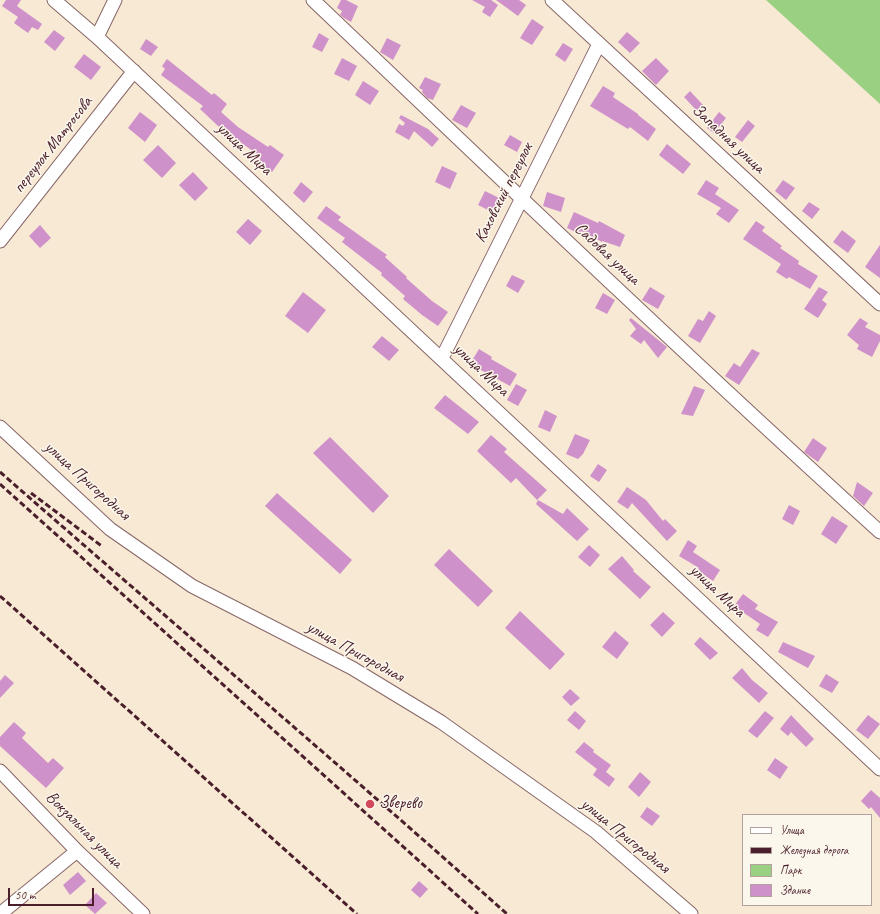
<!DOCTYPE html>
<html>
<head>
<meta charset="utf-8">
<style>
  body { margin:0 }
  #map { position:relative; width:880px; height:914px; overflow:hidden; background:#f8e9d5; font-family:Caveat,sans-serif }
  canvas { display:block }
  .legend { position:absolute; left:742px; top:814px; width:130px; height:92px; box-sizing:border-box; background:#fbf7ec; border:1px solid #b4a19f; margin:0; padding:5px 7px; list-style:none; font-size:12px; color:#4a1f2b }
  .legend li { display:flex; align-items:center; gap:8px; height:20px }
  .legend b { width:20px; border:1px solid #b4a19f }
  .scale { position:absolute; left:8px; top:888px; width:86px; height:18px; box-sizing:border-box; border:2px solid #4a1f2b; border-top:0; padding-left:5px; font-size:12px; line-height:14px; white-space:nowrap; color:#4a1f2b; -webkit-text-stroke:3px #fbf7ec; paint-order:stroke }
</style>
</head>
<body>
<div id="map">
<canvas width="880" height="914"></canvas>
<ul class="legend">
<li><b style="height:5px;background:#fff"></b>Улица</li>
<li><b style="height:5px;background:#4a1f2b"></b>Железная дорога</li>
<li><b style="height:11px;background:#9ad081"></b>Парк</li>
<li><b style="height:11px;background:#cf91c9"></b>Здание</li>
</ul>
<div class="scale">50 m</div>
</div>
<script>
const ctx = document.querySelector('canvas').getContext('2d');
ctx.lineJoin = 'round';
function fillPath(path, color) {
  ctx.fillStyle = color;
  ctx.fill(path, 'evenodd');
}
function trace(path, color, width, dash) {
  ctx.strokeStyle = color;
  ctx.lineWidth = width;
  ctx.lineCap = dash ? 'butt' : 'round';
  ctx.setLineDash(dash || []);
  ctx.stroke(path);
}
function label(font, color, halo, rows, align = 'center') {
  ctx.font = font + ' Caveat,sans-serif';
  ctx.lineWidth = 3;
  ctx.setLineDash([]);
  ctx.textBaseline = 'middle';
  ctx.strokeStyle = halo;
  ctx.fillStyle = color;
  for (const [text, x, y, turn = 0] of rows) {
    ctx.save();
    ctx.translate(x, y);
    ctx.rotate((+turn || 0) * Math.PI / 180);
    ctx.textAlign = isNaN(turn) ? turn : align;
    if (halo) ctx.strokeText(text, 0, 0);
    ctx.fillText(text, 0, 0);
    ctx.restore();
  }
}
fillPath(new Path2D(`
  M766 0H880V104Z`), '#9ad081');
fillPath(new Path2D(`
  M6 0H21L17 6 42 24 38 30 32 27 28 33 14 23 18 17 2 6Z
  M341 0H346L358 6 351 22 344 18 340 15 342 11 337 8Z
  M472 0H491L498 5 490 17 482 12 485 7Z
  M496 0H519L526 5 518 16Z
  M532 19 544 27 532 45 520 38Z
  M54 30 65 38 55 51 44 42Z
  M627 32 640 43 630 53 618 42Z
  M319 33 329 39 322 52 312 47Z
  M387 38 401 45 393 60 380 52Z
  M146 39 158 47 151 56 140 49Z
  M563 43 573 49 565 62 555 55Z
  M84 54 101 67 91 80 74 67Z
  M342 58 357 66 349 81 334 74Z
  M656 58 669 71 656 85 642 71Z
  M167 59 212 95 214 93 227 104 221 112 238 127 268 147 270 145 284 155 272 172 258 162 261 157 218 126 200 109 203 106 161 75 165 69 162 66Z
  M425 77 441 84 433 100 427 98 422 92 423 90 419 88Z
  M363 81 379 91 370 105 355 95Z
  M603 86 615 93 613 97 638 114V115L656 129 648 141 630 127 628 129 590 106Z
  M690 91 703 105 697 111 684 97Z
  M461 105 476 113 467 128 452 120Z
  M140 112 157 125 145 142 128 128Z
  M719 112 726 118 714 133 707 128Z
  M401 115 428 129 439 139 432 147 414 131 409 140 395 132 399 124 403 126 405 123 399 118Z
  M748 120 755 126 742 142 735 137Z
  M510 135 522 142 517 152 504 145Z
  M667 144 691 164 683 174 659 155Z
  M158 145 176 163 162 178 143 160Z
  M442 166 457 173 450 189 435 182Z
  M193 172 208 188 195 201 179 185Z
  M706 180 719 188 715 194 739 210 729 223 716 214 721 208 697 194Z
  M783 180 795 188 786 200 775 191Z
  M301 182 313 192 304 203 293 193Z
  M485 191 499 198 492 212 478 205Z
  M547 192 565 198 561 212 543 206Z
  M809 202 820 209 812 219 802 211Z
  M326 206 341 217 338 220 387 255 385 257 407 277 406 278 432 301 448 312 438 326 422 315 403 299 405 296 381 275 382 273 342 242 345 238 317 218Z
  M574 212 598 223 599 221 625 235 620 247 602 241V242L581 231 580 234 567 228Z
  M248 219 262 231 250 245 236 232Z
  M756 221 765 227 762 231 782 246 780 248 799 261 798 264 818 276 810 289 789 277 787 279 776 272 781 264 743 239Z
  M40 225 51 238 40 248 29 236Z
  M842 230 856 241 848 253 833 242Z
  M880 245V278L865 267Z
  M512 275 525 281 518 293 506 286Z
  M650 287 665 296 658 309 642 300Z
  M819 287 828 292 822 300 827 304 818 318 804 309Z
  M303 292 326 310 308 333 285 316Z
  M603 293 615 300 607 314 595 308Z
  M709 311 716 316 700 343 688 336 698 319 703 321Z
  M631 318 667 347 658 358 644 340 641 344 630 336 636 329 629 320Z
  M860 318 868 323 865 327 880 335V341L872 357 857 349 859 345 847 335Z
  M382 336 399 350 389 361 372 347Z
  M479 349 492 357 491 359 517 374 510 386 470 364Z
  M752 349 760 353 739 385 725 376 734 363 740 367Z
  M516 384 527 390 518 406 507 400Z
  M694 386 705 390 693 416 681 414Z
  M445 395 479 422 468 434 434 408Z
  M545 410 557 416 550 432 538 427Z
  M575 434 590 440 583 454 578 459 566 454Z
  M491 435 507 449 504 452 547 490 537 500 516 478 511 483 477 451Z
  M330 437 389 496 373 513 313 453Z
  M813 438 827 448 818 462 804 452Z
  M598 464 607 470 599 482 590 476Z
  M857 482 873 493 864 506 853 496Z
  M627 487 646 500 663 521 665 519 677 531 667 541 632 503 628 509 617 502Z
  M277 493 352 560 340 574 265 506Z
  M538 500 563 514 567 508 589 529 577 541 536 504Z
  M789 505 800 511 793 525 782 519Z
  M832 516 848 526 836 544 821 534Z
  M688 540 697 546 693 552 720 570 713 581 697 570 699 568 679 556Z
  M589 545 600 555 590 567 578 557Z
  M449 549 493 591 478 607 434 565Z
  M622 556 634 570 633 571 651 587 640 599 608 569Z
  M743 594 758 605 755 609 778 622 768 637 756 630 760 624 734 606Z
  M520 611 565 654 550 670 505 628Z
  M663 612 675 623 662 637 650 625Z
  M615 631 629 643 617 659 602 647Z
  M700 637 718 653 710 660 694 644Z
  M783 642 815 656 808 668 778 652Z
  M742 668 752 680 768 693 759 703 732 678Z
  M826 674 839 682 832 693 819 686Z
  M5 675 14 683 0 698V681Z
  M570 689 580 698 571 706 562 697Z
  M575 711 586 721 579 730 567 720Z
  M765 711 774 718 757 738 748 731Z
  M791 715 814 739 806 747 791 732 788 736 780 729Z
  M868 715 880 724 868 739 856 730Z
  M14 722 26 733 22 738 48 763 53 758 64 768 46 788 0 746V737Z
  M584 742 594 750 593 752 611 765 606 772 615 779 609 787 593 775 597 769 575 752Z
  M775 758 788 767 780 779 767 770Z
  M640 772 651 782 639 797 628 787Z
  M871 790 880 798V818L871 807 869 809 861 801Z
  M647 807 660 816 652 826 640 817Z
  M78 872 86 881 70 895 63 885Z
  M419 881 428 889 420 898 411 890Z
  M96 893 107 903 95 914 85 905Z`), '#cf91c9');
const street = new Path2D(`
  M54 0 97 37 880 769
  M313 0C501 179 688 358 880 532
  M552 0 880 304
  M97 37 115 0
  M0 241 134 71
  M442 358 599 44
  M0 427 110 529 192 586 352 668 441 722 596 832 691 914
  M0 771 77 851 143 914
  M0 914 77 851`);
trace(street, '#876666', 15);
trace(street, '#fff', 13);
trace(new Path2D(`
  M0 472C169 620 340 765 507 914
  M0 484 478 914
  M31 493 103 547
  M0 596 357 914`), '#4a1f2b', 3, [6, 3]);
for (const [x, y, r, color] of [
  [370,804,5,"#d1495b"]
]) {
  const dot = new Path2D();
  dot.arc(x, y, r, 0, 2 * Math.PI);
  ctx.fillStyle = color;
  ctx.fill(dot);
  trace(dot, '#fbf7ec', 1.5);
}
label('17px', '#4a1f2b', '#fbf7ec', [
  ["Западная улица",728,139,43],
  ["переулок Матросова",53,145,-52],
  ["улица Мира",244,149,43],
  ["Каховский переулок",504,193,-63],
  ["Садовая улица",607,254,43],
  ["улица Мира",481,370,43],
  ["улица Пригородная",87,481,42],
  ["улица Мира",717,591,43],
  ["улица Пригородная",355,652,29],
  ["Вокзальная улица",84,830,45],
  ["улица Пригородная",625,836,39]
]);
label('17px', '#4a1f2b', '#fbf7ec', [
  ["Зверево",379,804]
], 'left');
</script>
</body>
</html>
